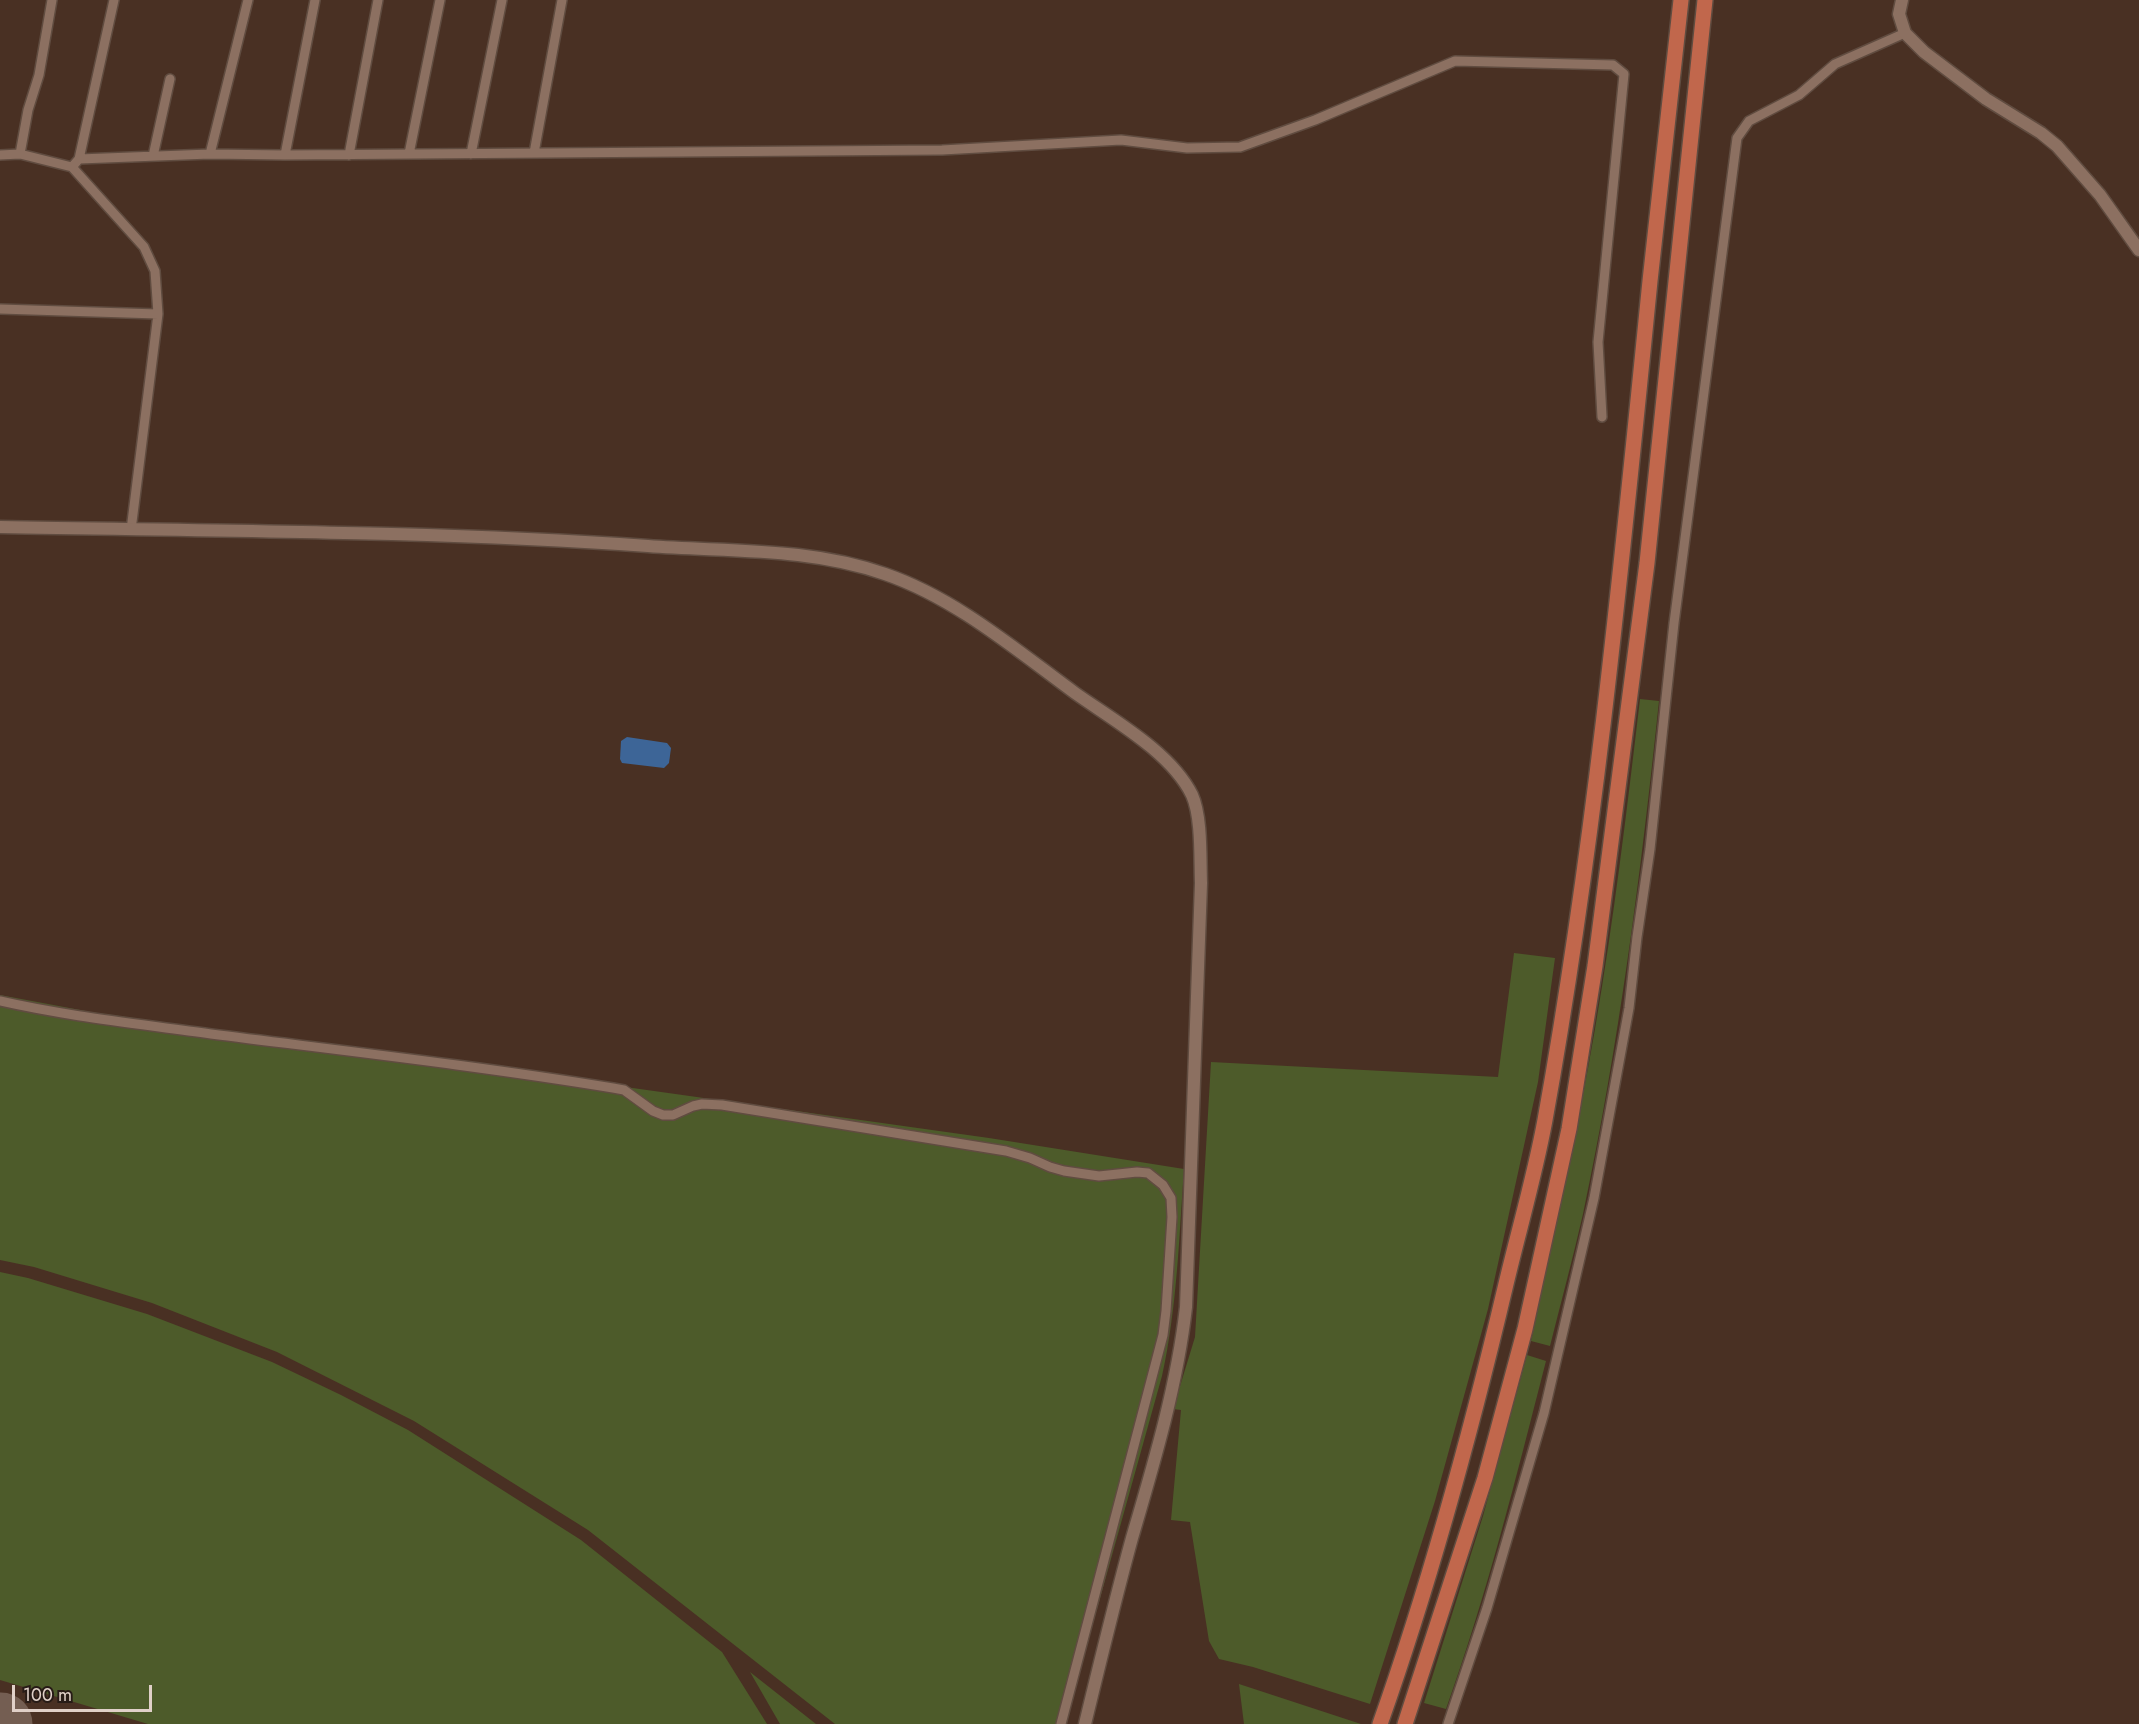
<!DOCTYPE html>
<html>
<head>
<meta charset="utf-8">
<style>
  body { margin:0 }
  #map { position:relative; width:2139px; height:1724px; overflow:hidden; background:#493023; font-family:Jost,sans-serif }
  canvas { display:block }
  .scale { position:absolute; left:12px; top:1685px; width:140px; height:27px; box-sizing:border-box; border:3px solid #e0d0c8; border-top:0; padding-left:8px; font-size:18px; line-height:21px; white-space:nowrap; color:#e0d0c8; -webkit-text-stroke:4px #271b16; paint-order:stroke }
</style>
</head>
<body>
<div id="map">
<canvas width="2139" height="1724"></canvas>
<div class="scale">100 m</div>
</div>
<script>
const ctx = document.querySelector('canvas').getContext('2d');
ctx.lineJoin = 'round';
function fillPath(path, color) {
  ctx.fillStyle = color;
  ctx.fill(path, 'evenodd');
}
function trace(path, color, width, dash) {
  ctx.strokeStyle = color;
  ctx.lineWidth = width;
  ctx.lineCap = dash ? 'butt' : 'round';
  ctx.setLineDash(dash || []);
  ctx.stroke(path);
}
fillPath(new Path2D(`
  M1640 699 1659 701C1641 873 1619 1045 1583 1214 1573 1258 1561 1302 1550 1346L1531 1341C1553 1237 1577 1134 1595 1029 1614 919 1627 809 1640 699Z
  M1514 953 1555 958 1538 1082 1488 1309 1435 1501 1370 1704 1253 1667 1219 1659 1209 1641 1190 1522 1171 1520 1181 1410 1173 1409 1195 1337 1211 1062 1498 1077Z
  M0 995 91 1012 989 1138 1184 1169C1179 1238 1177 1308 1162 1376L1065 1724H835L588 1530 414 1421 277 1352 152 1303 34 1267 0 1260Z
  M0 1272 28 1278 147 1314 272 1362 341 1395 408 1430 581 1540 722 1652 767 1724H148L0 1680Z
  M1527 1355 1546 1361C1516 1478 1487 1595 1446 1709L1424 1703 1483 1516Z
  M750 1672 816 1724H780Z
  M1239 1684 1361 1724H1244Z`), '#4d5b2a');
fillPath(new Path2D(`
  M627 737 667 743 671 748 669 763 664 768 622 763 620 759 621 741Z`), '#3d6597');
trace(new Path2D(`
  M0 1724H1`), '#745e52', 63);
const minor = new Path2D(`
  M534 153 562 0
  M20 154 28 110 39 75 52 0
  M210 154 248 0
  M409 154 440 0
  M471 154 502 0
  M0 155 20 154 72 167 79 159 114 0
  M285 155 315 0
  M349 155 378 0
  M153 156 170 79
  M79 159 210 154 285 155 942 150 1121 140 1187 148 1240 147 1315 120 1455 61 1613 65 1624 74 1598 342 1602 417
  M72 167 144 247 155 271 158 314 131 530
  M0 309 158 314
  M0 1001C70 1017 141 1024 211 1034 345 1051 479 1066 613 1088L624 1090 653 1111 663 1115H673L693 1106 702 1104 722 1105 1006 1151 1030 1158 1050 1167 1064 1171 1099 1176 1137 1172 1148 1173 1163 1185 1171 1198 1172 1217 1166 1311 1163 1335 1061 1724
  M1448 1724 1487 1608 1544 1413 1594 1198 1629 1008 1637 937 1650 849 1674 623 1737 138 1749 121 1799 95 1835 64 1905 33`);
const tertiary = new Path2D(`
  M1902 0 1899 14 1905 33 1924 52 1986 99 2041 133 2057 146 2100 195 2139 250
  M0 527C216 531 432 531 648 546 727 552 809 547 885 574 955 598 1015 649 1075 693 1113 720 1171 752 1192 795 1202 817 1200 859 1201 883L1186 1307C1177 1386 1154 1463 1132 1538 1115 1600 1100 1662 1085 1724`);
const trunk = new Path2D(`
  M1380 1724C1431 1580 1471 1432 1506 1284 1519 1229 1535 1175 1545 1120 1595 843 1622 561 1650 281 1660 187 1671 94 1681 0
  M1405 1724 1485 1478 1525 1329 1569 1129 1595 966 1647 563 1705 0`);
trace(minor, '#604c40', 12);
trace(tertiary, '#604c40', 15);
trace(trunk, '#604c40', 18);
trace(minor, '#8c7061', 9);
trace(tertiary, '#8c7061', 12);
trace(trunk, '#c1674c', 15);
</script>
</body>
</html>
